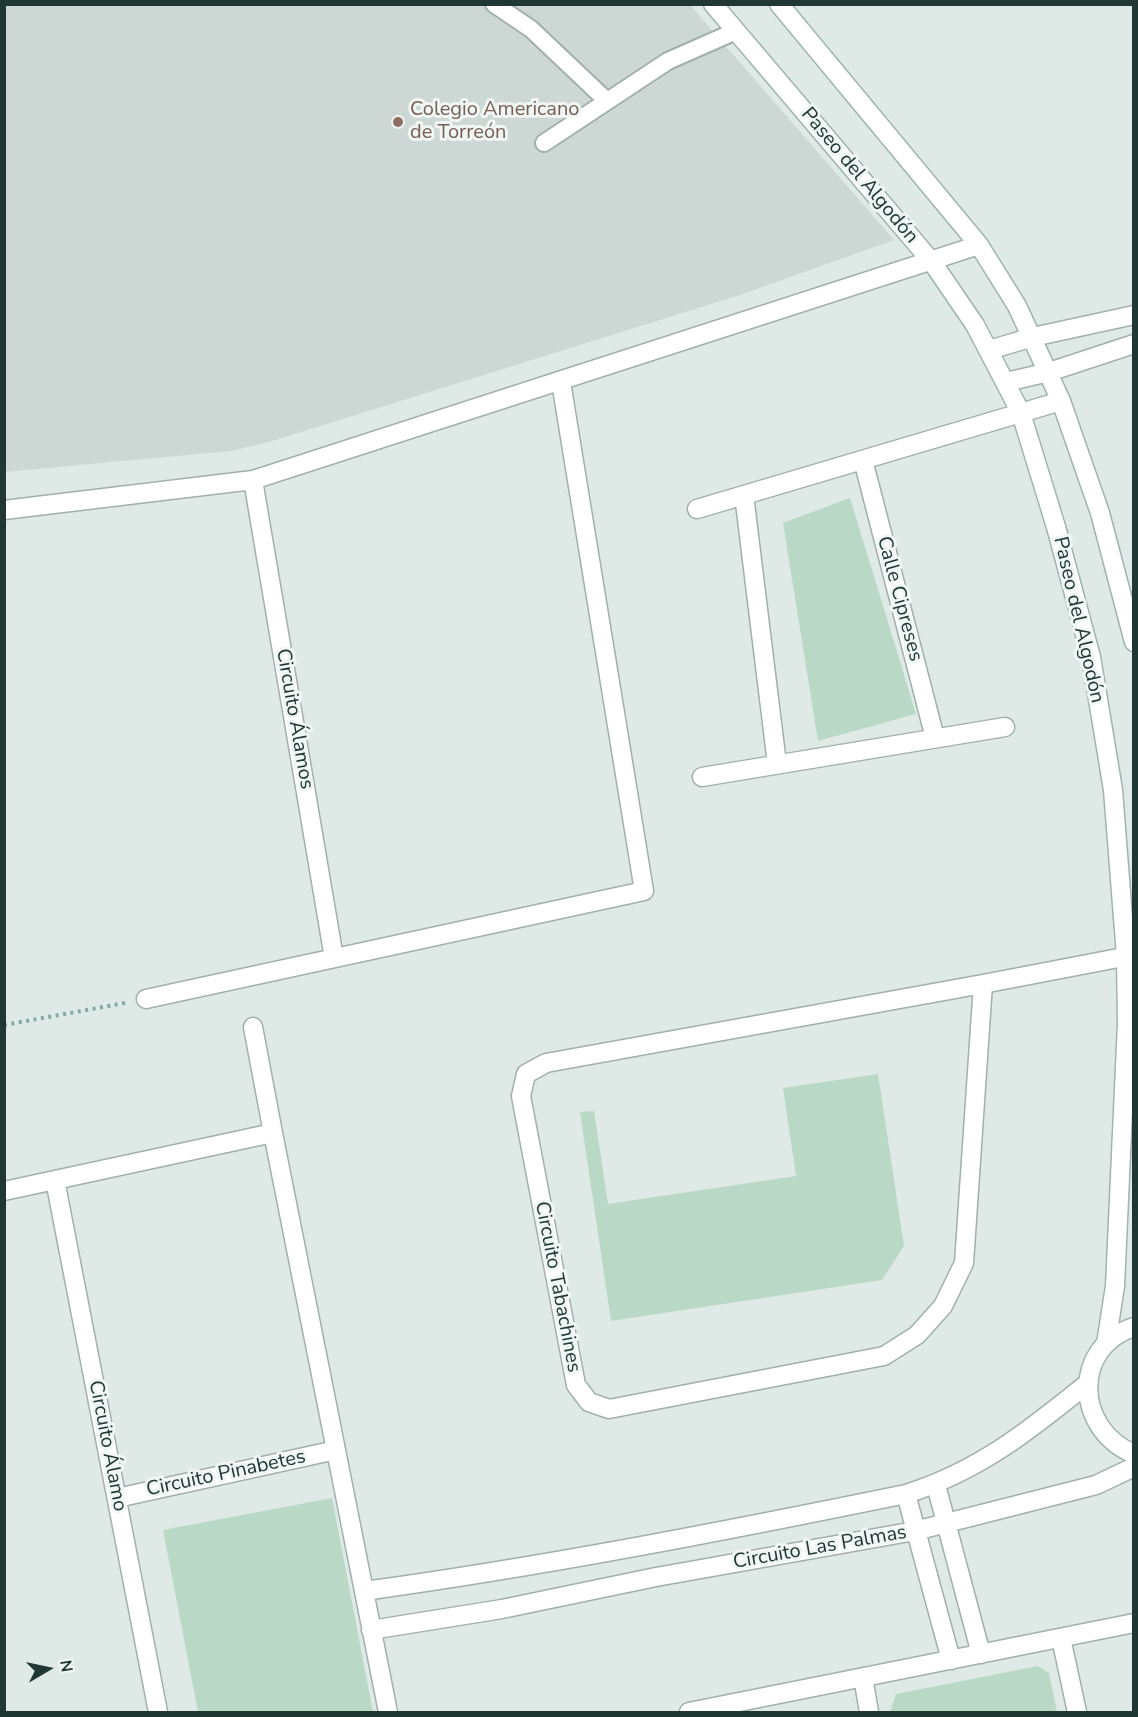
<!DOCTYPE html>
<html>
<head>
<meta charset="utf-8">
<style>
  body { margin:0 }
  #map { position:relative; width:1138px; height:1717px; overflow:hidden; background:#dfe9e6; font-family:"Nunito Sans",sans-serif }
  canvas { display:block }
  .frame { position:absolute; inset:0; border:6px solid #213734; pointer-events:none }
  .north { position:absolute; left:18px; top:1639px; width:60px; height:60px; -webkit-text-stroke:4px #eff6f3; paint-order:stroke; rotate:81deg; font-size:16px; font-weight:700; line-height:24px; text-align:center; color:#213734 }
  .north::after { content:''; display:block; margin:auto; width:21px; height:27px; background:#213734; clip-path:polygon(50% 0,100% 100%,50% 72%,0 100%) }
</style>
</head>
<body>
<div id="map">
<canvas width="1138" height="1717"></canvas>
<div class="frame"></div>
<div class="north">N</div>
</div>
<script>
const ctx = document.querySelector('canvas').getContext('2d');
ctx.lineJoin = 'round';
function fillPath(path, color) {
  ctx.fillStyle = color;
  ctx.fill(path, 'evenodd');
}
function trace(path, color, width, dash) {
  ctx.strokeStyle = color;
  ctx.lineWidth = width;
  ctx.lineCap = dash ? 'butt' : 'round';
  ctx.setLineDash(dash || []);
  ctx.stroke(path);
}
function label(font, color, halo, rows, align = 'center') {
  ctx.font = font + ' "Nunito Sans",sans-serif';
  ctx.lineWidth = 6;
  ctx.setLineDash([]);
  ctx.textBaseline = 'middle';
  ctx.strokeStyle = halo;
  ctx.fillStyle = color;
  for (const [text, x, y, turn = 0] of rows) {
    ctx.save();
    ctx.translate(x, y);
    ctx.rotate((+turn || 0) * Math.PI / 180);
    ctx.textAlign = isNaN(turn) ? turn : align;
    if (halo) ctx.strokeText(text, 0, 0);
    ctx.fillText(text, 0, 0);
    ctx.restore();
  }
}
fillPath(new Path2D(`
  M5 5H690L894 240 737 296 269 442 230 451 5 472Z`), '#cdd8d5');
fillPath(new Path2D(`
  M850 498 916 714 818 741 783 523Z
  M878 1074 904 1246 882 1280 611 1321 580 1112 594 1111 608 1204 796 1176 783 1088Z
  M332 1498 373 1712H198L163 1530Z
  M1038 1666 1049 1673 1057 1712H890L896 1694Z`), '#b9d9c6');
const lane = new Path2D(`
  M494 4 531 29 607 101
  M544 143 668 61 736 31`);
const street = new Path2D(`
  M989 350 1033 337 1134 315
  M1006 382 1049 372 1134 344
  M863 460 935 738
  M253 480 334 958
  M744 495 777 764
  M697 509 1061 401
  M4 510 253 480 979 245
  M702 777 1005 727
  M983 984 964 1263 943 1306 917 1335 884 1356 609 1409 589 1402 576 1385 521 1096 526 1074 546 1063 983 984 1134 955
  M146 999 644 891 561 382
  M253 1027 273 1133
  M4 1191 55 1180
  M936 1485 981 1654
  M906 1494 951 1660
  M117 1498 336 1450
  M364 1591C546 1566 725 1531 906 1494 979 1471 1030 1430 1088 1383
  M371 1630 502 1609 656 1577 915 1531 1096 1485 1134 1467
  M1061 1638 1077 1712
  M863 1677 869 1712
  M158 1712 55 1180 273 1133 388 1712
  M689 1712 1134 1623`);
const secondary = new Path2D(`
  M713 4 932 262 975 325 1021 413 1056 527 1091 657 1113 790 1126 956 1127 1023 1115 1286 1106 1344
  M779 4 979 245 1017 306 1061 401 1100 513 1134 642
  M1134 1327C1071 1347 1075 1430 1134 1454`);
trace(lane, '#a2b0ad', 20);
trace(street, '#a2b0ad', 21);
trace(secondary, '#9fb4af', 21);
trace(new Path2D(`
  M4 1025 125 1003`), '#82aaa3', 4, [3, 4.5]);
trace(lane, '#fff', 16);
trace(street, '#fff', 18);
trace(secondary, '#fff', 18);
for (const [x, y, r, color] of [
  [398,122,6,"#8d6e63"]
]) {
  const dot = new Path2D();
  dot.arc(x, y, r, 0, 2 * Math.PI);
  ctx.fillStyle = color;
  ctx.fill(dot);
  trace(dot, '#eff6f3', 2);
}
label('20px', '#785e54', '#eff6f3', [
  ["Colegio Americano",410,110],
  ["de Torreón",410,133]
], 'left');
label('20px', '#213734', '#eff6f3', [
  ["Paseo del Algodón",859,176,50],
  ["Calle Cipreses",899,599,75],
  ["Paseo del Algodón",1078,620,77],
  ["Circuito Álamos",294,719,80],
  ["Circuito Tabachines",557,1287,79],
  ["Circuito Álamo",107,1446,79],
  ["Circuito Pinabetes",226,1474,-12],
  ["Circuito Las Palmas",820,1548,-10]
]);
</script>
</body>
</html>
